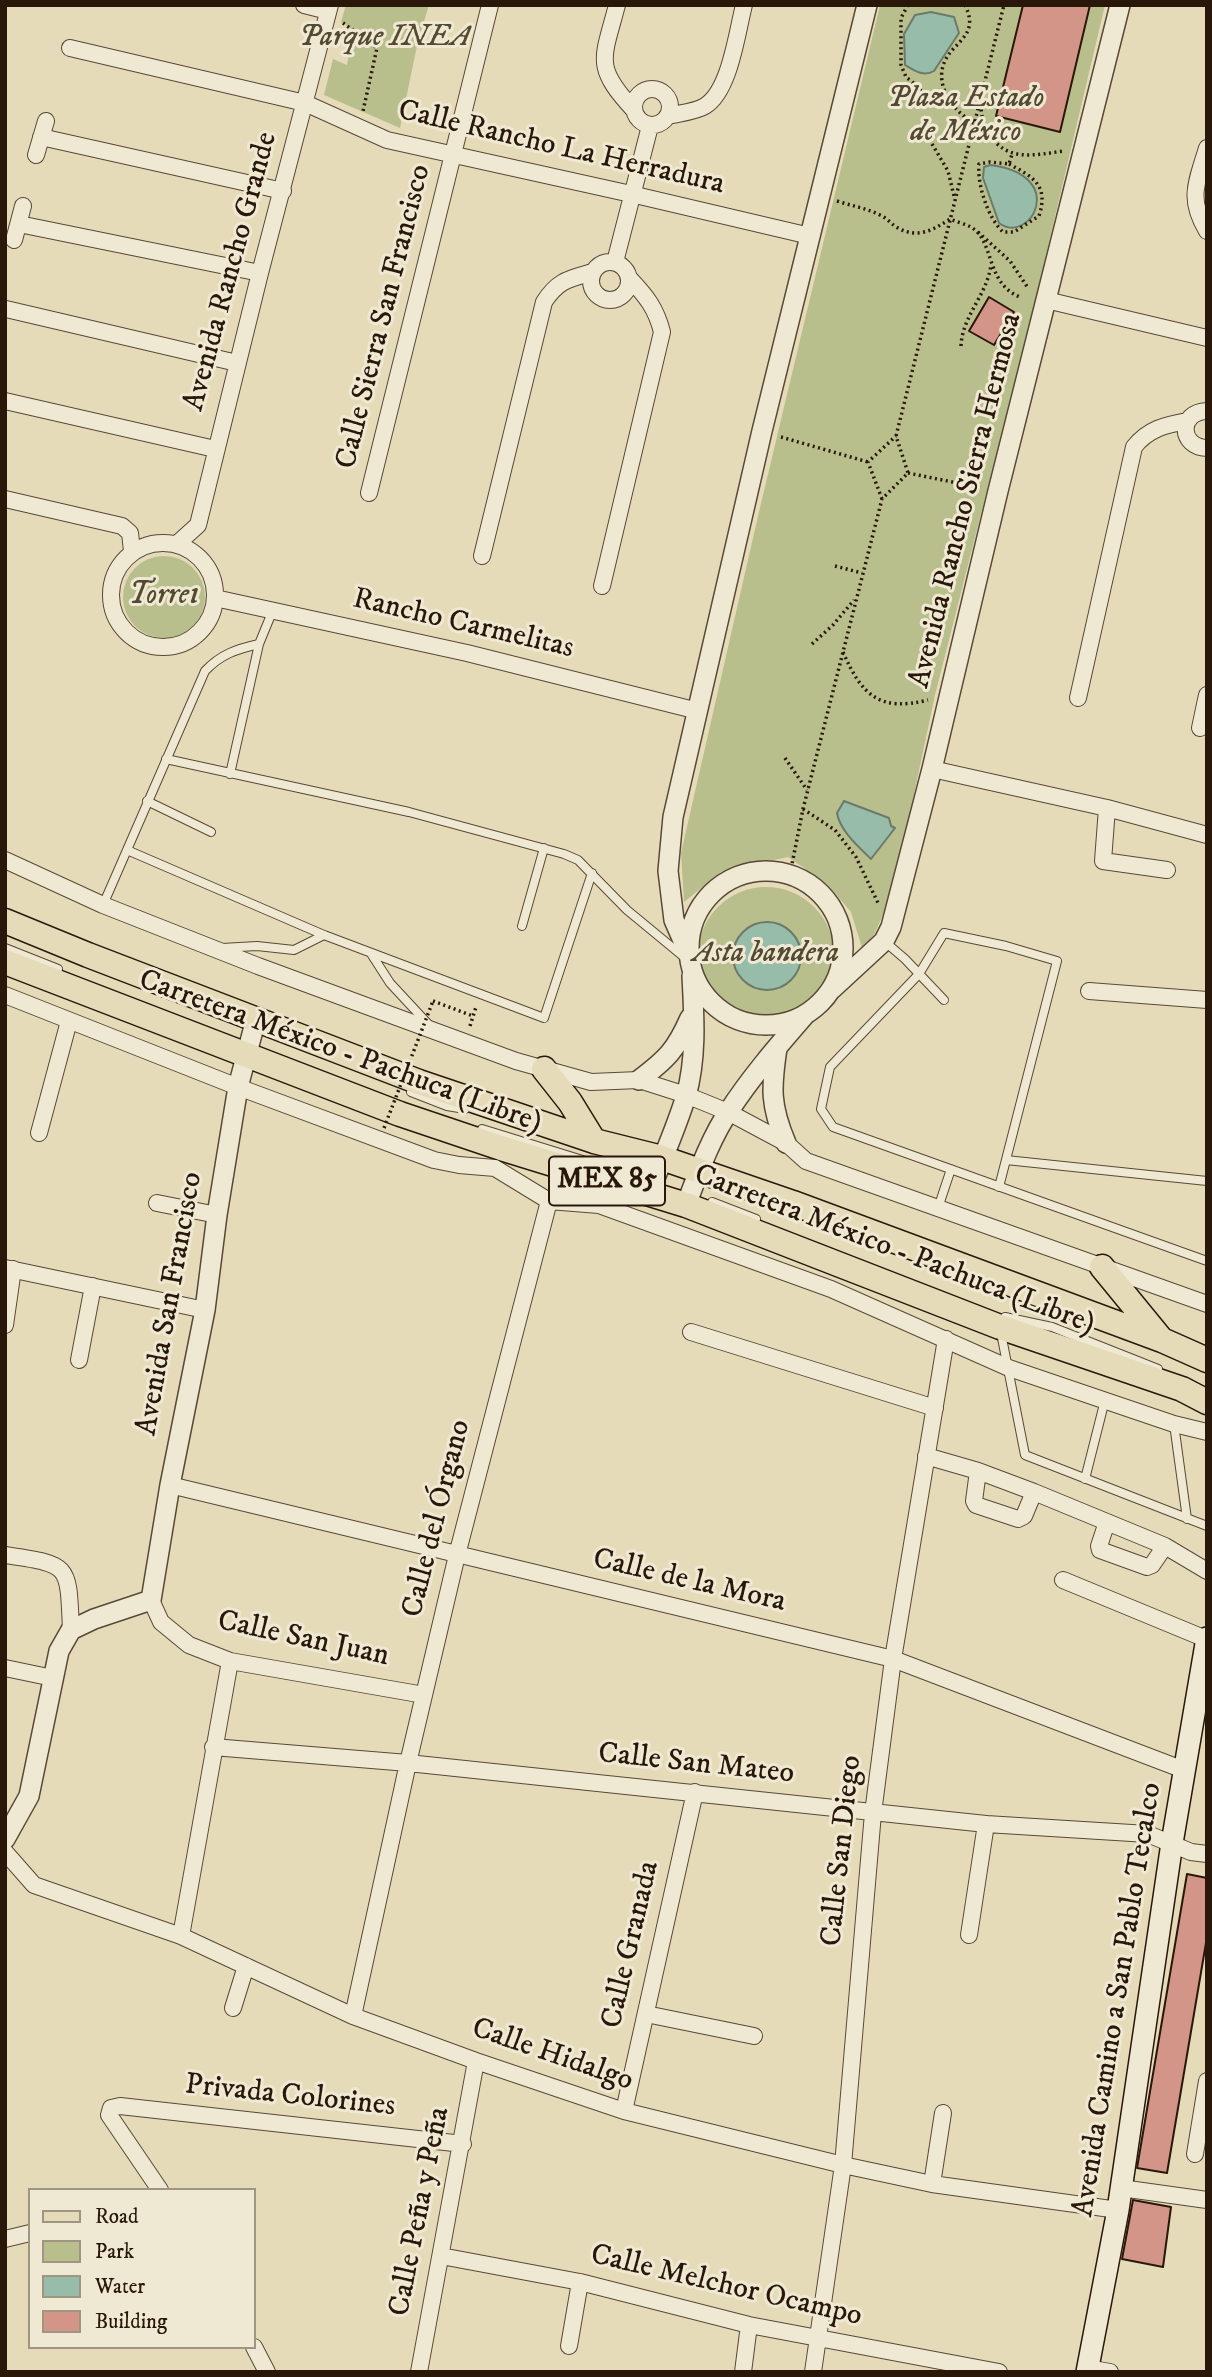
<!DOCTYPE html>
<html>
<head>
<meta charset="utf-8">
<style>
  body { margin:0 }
  #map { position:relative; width:1212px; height:2377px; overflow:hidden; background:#e6dbb9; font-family:"IM FELL DW Pica",serif }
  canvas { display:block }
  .frame { position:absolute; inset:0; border:7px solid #29180a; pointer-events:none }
  .legend { position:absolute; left:28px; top:2188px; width:228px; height:161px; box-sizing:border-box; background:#efe8d2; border:2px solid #a09582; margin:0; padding:9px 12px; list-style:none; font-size:21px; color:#29180a }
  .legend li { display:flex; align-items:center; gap:14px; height:35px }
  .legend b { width:35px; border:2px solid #a09582 }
</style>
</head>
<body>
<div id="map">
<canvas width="1212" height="2377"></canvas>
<div class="frame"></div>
<ul class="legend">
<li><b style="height:9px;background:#e6dbb9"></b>Road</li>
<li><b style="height:19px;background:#b8bf8d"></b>Park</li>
<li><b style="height:19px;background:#97bca9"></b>Water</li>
<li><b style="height:19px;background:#d29587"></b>Building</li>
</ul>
</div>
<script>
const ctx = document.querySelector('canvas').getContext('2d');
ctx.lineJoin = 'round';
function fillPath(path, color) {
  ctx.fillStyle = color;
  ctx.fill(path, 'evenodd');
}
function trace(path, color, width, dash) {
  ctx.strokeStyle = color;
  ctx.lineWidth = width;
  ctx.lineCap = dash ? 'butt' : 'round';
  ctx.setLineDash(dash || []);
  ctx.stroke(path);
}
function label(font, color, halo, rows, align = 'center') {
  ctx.font = font + ' "IM FELL DW Pica",serif';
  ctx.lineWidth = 6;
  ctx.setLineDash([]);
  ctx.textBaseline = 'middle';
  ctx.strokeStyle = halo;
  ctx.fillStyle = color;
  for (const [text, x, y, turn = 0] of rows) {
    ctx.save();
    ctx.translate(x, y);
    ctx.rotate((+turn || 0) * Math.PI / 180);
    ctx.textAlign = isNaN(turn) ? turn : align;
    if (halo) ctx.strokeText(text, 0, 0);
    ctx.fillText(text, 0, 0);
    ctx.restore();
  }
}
fillPath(new Path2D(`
  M346 5H429L418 41 400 128 324 95 333 59 347 65 353 30 341 22Z
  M880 5H1105L1036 297 935 695 894 889 875 933 863 951 851 912 828 885 788 857 721 872 684 902 681 853 758 516Z
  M123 597a41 41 0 1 1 82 0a41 41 0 1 1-82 0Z
  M698 955a68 68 0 1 1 136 0a68 68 0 1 1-136 0Z`), '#b8bf8d');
const water = new Path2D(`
  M931 12 954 17 959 33 934 71C924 77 915 71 905 65L904 34 915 15Z
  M990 165C1070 175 1030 246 999 223L983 178 984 167Z
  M844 801 889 818 891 826 895 828 871 859C859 847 840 831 837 813Z
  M733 956a34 34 0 1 1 68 0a34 34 0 1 1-68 0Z`);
fillPath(water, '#97bca9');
trace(water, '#6b7a69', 2);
const building = new Path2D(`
  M1023 5H1090L1060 132 996 116Z
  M989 297 1014 312 994 345 969 331Z
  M1187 1874 1207 1878V1937L1167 2173 1137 2168Z
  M1133 2200 1171 2207 1163 2267 1122 2259Z`);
fillPath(building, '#d29587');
trace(building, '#29180a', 2);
const service = new Path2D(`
  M166 759 409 812 564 854 578 860 627 910 690 962
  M230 774 259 644
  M147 801 211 832
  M127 850 324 935 544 1018 592 873
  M103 905 205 671C221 654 237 649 259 644L273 610
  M522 926 544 848
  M884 941 905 959 944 1000
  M5 948 58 969
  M222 948 257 946 294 950 324 935
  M372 955 390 983 429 1025
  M411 1092 447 1106 465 1109
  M482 1129 654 1182
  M1006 1160 1207 1181
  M999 1187 1057 961 1006 946 944 933 919 974 830 1067 821 1109 833 1127 1207 1261
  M712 1202 756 1219
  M938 1208 951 1169
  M1005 1317 1052 1327 1158 1369
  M1001 1333 1025 1455 1207 1526
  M1174 1424 1187 1519
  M1085 1479 1105 1400`);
const minor = new Path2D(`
  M304 5 328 11
  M617 5C603 59 593 66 634 110
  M70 48 305 103 387 140 631 194 810 236
  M634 107a18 18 0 1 1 36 0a18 18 0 1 1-36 0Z
  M668 116C680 113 695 112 705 106 730 91 737 32 744 5
  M41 137 283 191
  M1207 148C1197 182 1187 198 1207 231
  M36 155 46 121
  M19 224 260 273
  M14 240 23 206
  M591 281a19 19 0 1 1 38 0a19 19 0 1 1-38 0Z
  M615 262 650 126
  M1046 300 1207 338
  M6 309 237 363
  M5 401 215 449
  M1207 411C1178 412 1179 447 1207 448
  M369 493 490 5
  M5 499 122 526 130 533 132 551
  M111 595a52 52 0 1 1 104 0a52 52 0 1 1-104 0Z
  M177 544 198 525 260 273 330 5
  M482 556 544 302C558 280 569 279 593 272
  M602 586 662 332C656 308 646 296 630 279
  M215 598 467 653 698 711
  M1078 698 1134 447C1148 429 1165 425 1187 421
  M1200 728 1207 695
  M932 769 1107 808 1207 835
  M1107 808 1103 861 1167 870
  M5 860 103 905 258 966 516 1061 591 1082 639 1080 686 1095 728 1112 786 1143 806 1161 1207 1304
  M1089 991 1207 1000
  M5 995 238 1087 434 1160 459 1165 495 1168 549 1201 599 1205 831 1289 1009 1368 1174 1424 1207 1432
  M39 1133 69 1021
  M157 1203 217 1215
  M5 1268 205 1310
  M5 1325 13 1269
  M691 1332 935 1408
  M79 1360 93 1286
  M926 1456 978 1471 1034 1492 1165 1546 1207 1571
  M978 1471 974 1501 976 1505 1018 1519 1024 1516 1034 1492
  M170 1485 893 1659 1184 1770
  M1107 1522 1099 1546 1100 1550 1147 1567 1152 1565 1165 1546
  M5 1555C71 1565 68 1563 71 1630
  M1063 1580 1206 1639
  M151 1600 161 1622 189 1645 230 1661 424 1695
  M5 1668 53 1678
  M213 1747 408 1763 986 1824 1148 1834 1191 1852 1207 1854
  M5 1852 34 1885 181 1936 353 2016 476 2061 624 2111 843 2165 932 2184 1118 2210
  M969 1935 986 1824
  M181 1936 230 1661
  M233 2008 246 1966
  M646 2014 754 2036
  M353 2016 408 1763 457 1555 549 1201
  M624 2111 695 1792
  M1195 2154 1207 2081
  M932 2184 943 2113
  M1121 2188 1207 2200
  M160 2190 109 2115 111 2108 120 2106 463 2144
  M5 2239 30 2233
  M441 2256 580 2282 749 2325 999 2372
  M569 2346 580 2282
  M254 2347 267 2372
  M1087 2368 1110 2372
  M419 2372 476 2061
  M743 2372 749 2325
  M813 2372 843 2165 873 1813 893 1659 946 1339`);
const tertiary = new Path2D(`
  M689 948a77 77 0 1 1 154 0a77 77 0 1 1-154 0Z
  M688 952 674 920 668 871 673 817 762 431 867 5
  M832 989 884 941 891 927 932 769 998 491 1120 5
  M777 1048C771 1088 770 1105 786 1143
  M639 1080C667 1059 676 1050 690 1018
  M649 1194C661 1161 676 1129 686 1096 697 1057 694 1015 692 976
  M686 1205C698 1174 710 1139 729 1111 751 1077 778 1046 804 1016
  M5 1839 29 1796 59 1651 71 1630 94 1619 151 1600 170 1485 205 1310 217 1215 238 1087 256 1019`);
const secondary = new Path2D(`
  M1087 2372 1118 2210 1172 1843 1207 1638`);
const primary = new Path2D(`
  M5 921 88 955 419 1082 594 1141 662 1158 793 1203 1162 1340 1207 1360
  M5 962 400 1114 501 1148 686 1205 1000 1327 1182 1389 1207 1402
  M544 1069 570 1102 594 1141
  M1102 1267 1161 1339`);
trace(service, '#584936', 10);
trace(minor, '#584936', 18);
trace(tertiary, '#584936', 22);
trace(secondary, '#29180a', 24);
trace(primary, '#29180a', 27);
trace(new Path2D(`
  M908 5 901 18V65L906 77 920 88 922 102
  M965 5C968 11 971 20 969 27 967 37 955 46 949 54 930 80 951 110 974 123
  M343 23 377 48 363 111
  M981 104C981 115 983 123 988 132 1006 163 1034 155 1064 151
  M932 144 948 171 954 196
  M1009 164C1033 177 1049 185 1039 216L1014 232H1003C988 218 977 185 979 164L990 162 1009 164 1012 154
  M837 201C852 206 866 208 880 215 887 218 892 225 898 228 918 239 933 230 950 219 957 222 965 224 971 227 995 241 985 283 1020 297
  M978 232 1010 261 1028 288
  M961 346C962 316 988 294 991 264
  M781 437 868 462
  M908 473 982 488
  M882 499 868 462 896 436
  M835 566 862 573
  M812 644 833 625 854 600
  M843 652C862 696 880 712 928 700
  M785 758 807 790
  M803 809 835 830 856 857 878 903
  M790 874 803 809 882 499 908 473 896 436 1004 5
  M433 1001 473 1016
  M470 1026 476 1007`), '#29180a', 3.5, [2, 3.5]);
trace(service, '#efe8d2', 8);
trace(minor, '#efe8d2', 16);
trace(tertiary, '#efe8d2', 19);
trace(secondary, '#efe8d2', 21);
trace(primary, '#e6dbb9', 24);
trace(new Path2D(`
  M384 1128 433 1001`), '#29180a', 3.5, [2, 3.5]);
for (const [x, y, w] of [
  [607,1181,116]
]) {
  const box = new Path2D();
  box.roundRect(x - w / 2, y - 24.5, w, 49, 5);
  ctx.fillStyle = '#efe8d2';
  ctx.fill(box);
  trace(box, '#29180a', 2);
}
label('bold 28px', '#29180a', null, [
  ["MEX 85",607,1181]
]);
label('italic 30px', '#544a31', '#efe8d2', [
  ["Parque INEA",385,39],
  ["Plaza Estado",966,100],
  ["de México",966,134],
  ["Torre1",164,597],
  ["Asta bandera",766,955]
]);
label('30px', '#29180a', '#efe8d2', [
  ["Calle Rancho La Herradura",561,149,13],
  ["Avenida Rancho Grande",232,272,-75],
  ["Calle Sierra San Francisco",385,317,-76],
  ["Avenida Rancho Sierra Hermosa",967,501,-76],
  ["Rancho Carmelitas",463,625,13],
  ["Carretera México - Pachuca (Libre)",340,1053,20],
  ["Carretera México - Pachuca (Libre)",894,1251,21],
  ["Avenida San Francisco",171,1304,-80],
  ["Calle del Órgano",438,1519,-76],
  ["Calle de la Mora",689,1582,13],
  ["Calle San Juan",303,1640,12],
  ["Calle San Mateo",696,1765,6],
  ["Calle San Diego",843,1851,-84],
  ["Calle Granada",632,1945,-77],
  ["Avenida Camino a San Pablo Tecalco",1119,2000,-81],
  ["Calle Hidalgo",552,2056,19],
  ["Privada Colorines",290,2097,6],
  ["Calle Peña y Peña",421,2212,-79],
  ["Calle Melchor Ocampo",726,2287,13]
]);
</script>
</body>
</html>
